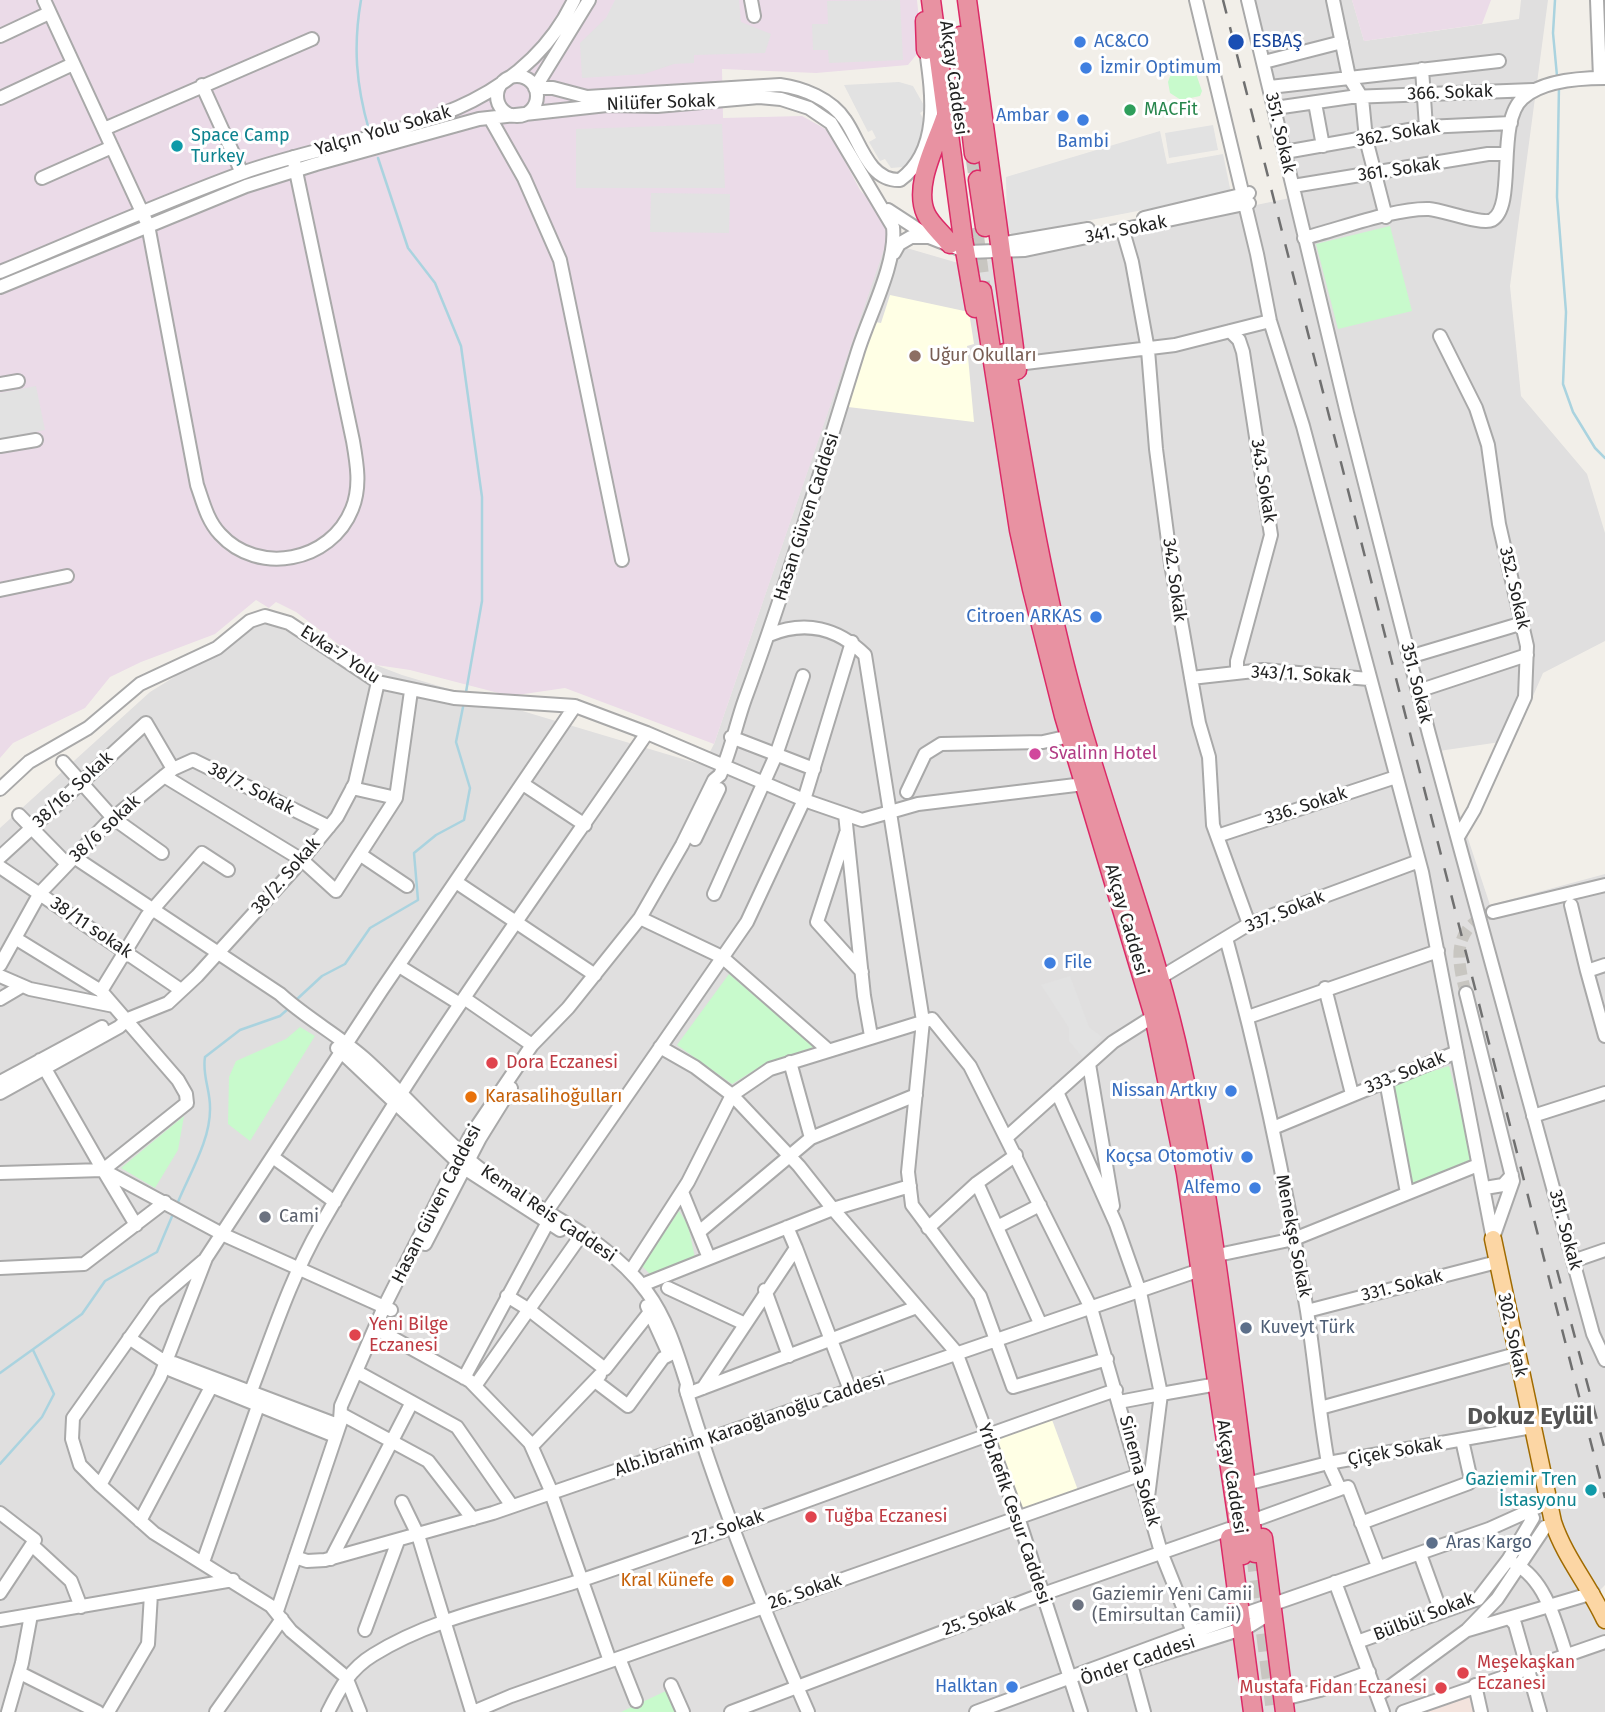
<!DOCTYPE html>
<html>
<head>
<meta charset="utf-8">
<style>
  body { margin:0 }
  canvas { display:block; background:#f2efe9 }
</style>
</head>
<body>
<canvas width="1605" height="1712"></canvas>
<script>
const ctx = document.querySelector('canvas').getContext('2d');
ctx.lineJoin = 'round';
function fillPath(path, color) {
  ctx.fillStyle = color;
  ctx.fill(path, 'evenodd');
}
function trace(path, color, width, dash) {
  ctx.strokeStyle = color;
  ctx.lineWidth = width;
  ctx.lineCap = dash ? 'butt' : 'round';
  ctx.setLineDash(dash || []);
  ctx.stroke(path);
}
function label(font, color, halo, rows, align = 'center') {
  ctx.font = font + ' "Fira Sans",sans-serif';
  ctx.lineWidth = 6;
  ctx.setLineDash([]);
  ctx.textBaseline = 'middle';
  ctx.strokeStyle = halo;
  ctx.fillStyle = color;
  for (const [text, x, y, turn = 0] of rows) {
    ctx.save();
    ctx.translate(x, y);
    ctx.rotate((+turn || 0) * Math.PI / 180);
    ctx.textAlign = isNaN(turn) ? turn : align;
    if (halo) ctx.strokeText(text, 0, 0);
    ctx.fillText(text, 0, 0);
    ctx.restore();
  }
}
fillPath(new Path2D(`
  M1242 0H1352L1364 41 1519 19 1521 0H1548L1510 286 1521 396 1587 474 1605 533V641L1543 673 1514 740 1439 751 1490 905 1605 874V1585L1593 1597 1605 1626V1712H0V828L150 692 263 622 402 675 703 765 714 744 886 242 965 265 1290 198 1266 86Z`), '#e0dfdf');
fillPath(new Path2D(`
  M0 0H917L922 48 908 65 816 73 722 69 723 118 802 116 829 131 860 190 892 226 714 744 565 688 510 696 410 670 363 663 296 612 276 602 269 608 256 600 215 634 141 662 110 677 85 708 13 743 0 758Z
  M1352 0H1491L1482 24 1364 41Z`), '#ebdbe8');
fillPath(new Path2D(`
  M890 295 969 312 974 344 967 346 974 422 848 407 875 322 881 323Z
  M1051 1417 1079 1493 1020 1514 994 1436Z`), '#ffffe5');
fillPath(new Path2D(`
  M1469 1696 1473 1712H1424Z`), '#f3e3dd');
fillPath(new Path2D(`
  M1182 62 1194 68 1202 91 1200 96 1181 100 1170 93 1168 82 1174 65Z
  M1390 226 1412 311 1338 329 1316 244Z
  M729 974 814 1047 766 1063 732 1084 677 1045Z
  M300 1027 315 1036 250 1141 228 1124 229 1077 236 1061 286 1039Z
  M1449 1066 1473 1162 1411 1187 1392 1084Z
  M184 1116 178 1150 155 1188 121 1168Z
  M679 1211 688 1225 695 1258 651 1275 642 1266Z
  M668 1690 678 1712H621Z`), '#c8facc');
fillPath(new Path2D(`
  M615 0H739L741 22 771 34 765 53 694 55V63L674 64 644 74 582 78 580 43 606 18Z
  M900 0 903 60 829 63 828 50H813L812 24H828L827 1Z
  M899 82 913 86 926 109 920 113 925 122 914 155 903 167 891 168 885 159 880 161 869 142 876 138 872 130 868 132 844 85Z
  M722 124 725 188H576V129Z
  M1213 125 1218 150 1169 158 1165 133Z
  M1160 131 1167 164 1223 154 1231 193 1013 235 1007 231 1006 177Z
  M651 193 730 194 729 233 650 232Z
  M36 386 45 430 0 439V393Z
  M1070 976 1089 1027 1102 1037 1083 1058 1069 1041V1028L1041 985Z`), '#e2e2e2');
trace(new Path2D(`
  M361 0C353 46 356 85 369 130
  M1555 0 1553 33 1557 76
  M1559 86 1557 197 1566 312 1563 384 1573 412 1595 448 1605 458
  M378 158 408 248 435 283 461 346 482 497V601L466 692
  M295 1001 322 976 345 964 370 928 418 900 414 853 436 835 464 820 470 788 456 742 463 707
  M178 1202C190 1173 211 1139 210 1107 210 1089 202 1075 205 1057L240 1030 280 1016 288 1009
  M0 1373 82 1314 105 1281 157 1252 173 1214
  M0 1464 42 1417 54 1394 33 1350`), '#aad3df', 2.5);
trace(new Path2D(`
  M1466 993C1456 958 1452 928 1493 912`), '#c8c6c1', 12, [12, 6]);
trace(new Path2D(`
  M974 154 978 180
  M974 228 982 291
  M1255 1553 1275 1712`), '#c8c6c1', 18, [18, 9]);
const minor = new Path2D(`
  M44 0 148 225 197 485C203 502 207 520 220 534 258 576 331 562 352 509 361 487 357 464 353 441L293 157
  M751 0 754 16
  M1196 0 1257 254 1270 321 1303 426 1422 872 1493 1239
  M1248 0 1347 413 1429 734 1593 1334 1605 1360
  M1333 0 1349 77 1362 98 1366 139 1386 217
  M1597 0 1600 78
  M0 36 49 13
  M1264 62 1342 42
  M1422 69 1426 127
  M497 96a20 20 0 1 1 40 0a20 20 0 1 1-40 0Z
  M202 85 242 173
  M1270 87 1499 61
  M535 88H553L587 97 780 85C803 88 831 99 845 120 860 141 868 181 900 180 941 150 932 93 926 50
  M535 88 589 0
  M0 98 73 64
  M1315 103 1323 146
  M1275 108 1351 97 1533 90
  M490 118 524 178 560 260 622 560
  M104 129 312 39
  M1285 152 1426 127 1511 123
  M42 178 112 147
  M1293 186 1488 154H1505
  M888 210 928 236
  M1144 218 1249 193
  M1123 231 1132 262 1148 350 1156 449 1171 564 1199 723 1209 757 1213 825 1249 924
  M1304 238C1340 229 1394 208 1429 209 1443 210 1482 225 1492 220 1517 206 1495 122 1523 98 1543 80 1580 78 1605 78
  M1000 244 1088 229
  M894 253 899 244 911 237H929L967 252 1025 250 1249 203
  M0 272C80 239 160 203 242 173 359 131 513 129 574 0
  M0 287 246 186 316 164 479 119 607 105 657 106 759 97 781 99 809 108 831 123 893 227C897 264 868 317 857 354 821 469 787 585 745 699 736 724 731 751 720 775L714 780 682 845 640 918 568 1008 532 1045 469 1138 384 1307 341 1406 340 1420
  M1230 331 1239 340 1243 352 1271 535 1237 661V673
  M1440 336 1476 408 1488 445 1499 524 1527 646 1525 697 1474 810 1458 837
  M1017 364 1175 345 1270 321
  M0 384 18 381
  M0 446 36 440
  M0 590 67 576
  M769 635C805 620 838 628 865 655L923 1021 908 1172 912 1205 980 1296 1013 1387 1107 1359
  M1409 657 1523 623
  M1191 678 1263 670 1369 679
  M1418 691 1527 655
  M731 737 814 769
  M63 762 113 818 162 853
  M164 776 302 860 336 891 396 798 411 691
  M523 784 585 825
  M352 788 396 798
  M0 789 29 762 88 728 140 684 217 648 250 621 265 616 289 623 378 682 454 698 575 706 647 733 804 800 862 820 918 804 1084 784
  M907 792 925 754 941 744 1043 742 1070 736
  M845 814 864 996 871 1036
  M19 815 67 864
  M846 833 817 922 862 972
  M1217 836 1396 777
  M695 839 719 789
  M361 855 407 886
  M0 857 146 723 173 769
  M74 857 280 994C306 1018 338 1035 364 1058 400 1090 432 1127 468 1159 523 1207 603 1231 647 1292 667 1319 677 1353 687 1384L686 1390C719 1500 762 1607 808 1712
  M0 867 181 990
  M456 882 595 975
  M714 894 776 755 803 676
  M1571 905 1587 971
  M1493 912 1605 885
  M640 918 722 957 827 1049
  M1226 938C1260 1061 1286 1185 1307 1311 1315 1362 1319 1413 1328 1463L1254 1482
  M0 965 40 893 106 824 173 769 193 760 329 827
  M1605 965 1587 971 1605 1036
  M399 966 460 1004
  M0 976 30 989 114 1006
  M1158 979 1249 924 1419 861
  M1325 988 1352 1094
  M101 991 147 916 202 853 228 870
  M1466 993 1513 1181 1494 1235
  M464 998 532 1045
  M0 999 22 986
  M1248 1017 1438 951
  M660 1047 695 1067 732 1095 770 1069 932 1019 970 1066 1091 1308 1161 1552 1193 1632
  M337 1048 464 1168 560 1230
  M40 1060 103 1170 224 1235 391 1310
  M790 1062 811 1138
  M1089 1064 1113 1206
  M1386 1081 1407 1193
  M0 1082 102 1027
  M1057 1092 1116 1224 1140 1292 1161 1394 1212 1385
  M0 1093 119 1027 128 1019 168 1003 197 976 295 868 337 817 355 783 378 682
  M1533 1116 1605 1093
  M1273 1128 1457 1052
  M1007 1137 1113 1042 1154 1016
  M274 1158 335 1202
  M103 1170 136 1225
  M0 1173 103 1170 187 1103 186 1094 178 1080 101 991 15 938
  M977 1183 1016 1155
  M910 1186 833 1209 956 1352 1018 1517 1081 1712
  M1485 1188 1503 1185 1512 1175
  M682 1192 709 1258
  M547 1211 747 922 804 800 852 642
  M997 1227 1040 1205
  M928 1228 977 1183 1040 1323
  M699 1232 811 1138 916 1095
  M425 1244 480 1138 511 1088
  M796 1248 850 1390
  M1213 1256 1294 1239 1478 1165
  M203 1261 155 1302 73 1418 72 1439 80 1465 100 1485 154 1533 271 1606 291 1631 346 1677 360 1712
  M1573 1261 1605 1250
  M0 1268 84 1264 165 1202
  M630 1272 688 1182 732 1095 799 1166 833 1209 642 1285
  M668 1288 743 1323
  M765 1290 789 1356
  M507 1296 528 1309 605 1369 650 1312
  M647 1306 667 1350
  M1307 1311 1497 1262
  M375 1328 470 1381 530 1443 552 1493
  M129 1338 168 1364 171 1370 335 1436
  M168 1364 174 1363 338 1425
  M361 1374 457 1427 512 1506
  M464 1378 548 1222
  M595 1381 628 1406 663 1358 669 1355
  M475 1386 577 1241
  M703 1388 796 1248 787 1227
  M687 1394 917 1307
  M1119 1402 1161 1394 1148 1497
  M1320 1408 1516 1354
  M343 1415 428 1461 473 1519
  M532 1446 600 1375
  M100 1485 160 1377 206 1258 381 991 575 706
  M1340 1489 1348 1487 1378 1566
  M551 1493 610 1661
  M402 1502 418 1535 472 1712
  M0 1513 35 1540 0 1593
  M1260 1518 1340 1489 1328 1463 1532 1427
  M140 1521 211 1387
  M1361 1523 1469 1483 1471 1480 1462 1440
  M32 1545 71 1581 81 1607
  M1420 1554 1441 1612
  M295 1557 307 1561 325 1560 493 1513 1200 1270
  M331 1559 412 1402
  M203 1562 258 1406 251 1391C272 1336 291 1277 321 1225 419 1054 536 895 647 733
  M1515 1564C1546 1580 1556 1624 1566 1654
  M1335 1582 1383 1712
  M277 1611 343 1415
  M1509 1618 1515 1624 1540 1712
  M0 1620 233 1580
  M365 1630 398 1541
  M1468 1630 1593 1593
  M1357 1642 1478 1599 1508 1560 1533 1518
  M619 1658 636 1701
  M1131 1664 1144 1712
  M1106 1672 1248 1627 1266 1616 1271 1605
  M20 1673 98 1712
  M671 1685 683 1712
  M1475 1685 1481 1712
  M1377 1696 1467 1630 1497 1599 1545 1527
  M1283 1699 1320 1690 1369 1672
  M8 1712 22 1663 31 1615
  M108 1712 148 1644 151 1594
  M216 1712 282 1619
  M328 1712C340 1688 350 1669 373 1655 435 1616 513 1603 582 1580 761 1520 937 1451 1116 1390
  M473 1712 511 1696 1139 1475
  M731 1712 1043 1594 1229 1529
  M976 1712 1193 1632 1489 1529 1549 1502
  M1403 1712 1605 1642`);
const major = new Path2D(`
  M1493 1239 1553 1522C1565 1558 1589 1585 1605 1620`);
const highway = new Path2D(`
  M931 0 963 239 975 308
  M967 0 1017 370
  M925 21 926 50
  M960 36 974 154
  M945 118C936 145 913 186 926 214 931 225 943 234 950 244
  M978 180 985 227
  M982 291 1019 530 1032 589 1064 716 1154 1016 1186 1173 1243 1555
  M1004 353C1024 471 1043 589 1075 704 1106 817 1149 927 1176 1041 1215 1209 1231 1383 1255 1553
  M1230 1538 1253 1712
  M1263 1538 1285 1712`);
trace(minor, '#a9a9a9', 16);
trace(major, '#a06b00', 19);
trace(highway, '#dc2a67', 21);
trace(minor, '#fff', 12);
trace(major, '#fcd6a4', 16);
trace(highway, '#e892a2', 18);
trace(new Path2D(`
  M1223 0 1605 1498
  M1557 1270 1605 1450`), '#707070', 2.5, [14, 14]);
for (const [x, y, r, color] of [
  [1080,42,7,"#3f7fe0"],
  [1236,42,9,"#1a4fb4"],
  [1086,68,7,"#3f7fe0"],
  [1130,110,7,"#2e9e5b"],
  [1063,116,7,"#3f7fe0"],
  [1083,120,7,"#3f7fe0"],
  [177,146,7,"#0f9aa8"],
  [915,356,7,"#8d6e63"],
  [1096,617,7,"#3f7fe0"],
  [1035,754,7,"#d1479c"],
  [1050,963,7,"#3f7fe0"],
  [492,1063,7,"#e0444e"],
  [1231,1091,7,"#3f7fe0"],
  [471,1097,7,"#e8710a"],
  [1247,1157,7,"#3f7fe0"],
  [1255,1188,7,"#3f7fe0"],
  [265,1217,7,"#6b7280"],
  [1246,1328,7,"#5c6f8a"],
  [355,1335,7,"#e0444e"],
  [1591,1490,7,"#0f9aa8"],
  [811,1517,7,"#e0444e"],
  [1432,1543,7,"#5c6f8a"],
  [728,1581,7,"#e8710a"],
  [1078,1605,7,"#6b7280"],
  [1463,1673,7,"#e0444e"],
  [1012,1687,7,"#3f7fe0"],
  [1441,1688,7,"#e0444e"]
]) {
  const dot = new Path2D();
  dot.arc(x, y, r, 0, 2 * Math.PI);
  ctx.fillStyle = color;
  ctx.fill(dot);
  trace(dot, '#fff', 2.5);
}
label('18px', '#366cbe', '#fff', [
  ["AC&CO",1094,42,"left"],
  ["İzmir Optimum",1100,68,"left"],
  ["Ambar",1049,116],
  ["Bambi",1083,142,"center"],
  ["Citroen ARKAS",1082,617],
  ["File",1064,963,"left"],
  ["Nissan Artkıy",1217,1091],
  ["Koçsa Otomotiv",1233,1157],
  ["Alfemo",1241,1188],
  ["Halktan",998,1687]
], 'right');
label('18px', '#164399', '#fff', [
  ["ESBAŞ",1252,42]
], 'left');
label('18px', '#222', '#fff', [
  ["Akçay Caddesi",953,78,82],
  ["366. Sokak",1450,93,-2],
  ["Nilüfer Sokak",661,103,-2],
  ["Yalçın Yolu Sokak",383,131,-16],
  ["351. Sokak",1280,133,77],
  ["362. Sokak",1398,134,-10],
  ["361. Sokak",1399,170,-8],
  ["341. Sokak",1126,230,-11],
  ["343. Sokak",1263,481,81],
  ["Hasan Güven Caddesi",807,517,-72],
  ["342. Sokak",1174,580,82],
  ["352. Sokak",1514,588,77],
  ["Evka-7 Yolu",340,655,33],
  ["343/1. Sokak",1301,675,3],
  ["351. Sokak",1416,683,76],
  ["38/7. Sokak",251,789,27],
  ["38/16. Sokak",73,790,-43],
  ["336. Sokak",1306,806,-18],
  ["38/6 sokak",105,829,-43],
  ["38/2. Sokak",286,876,-49],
  ["337. Sokak",1285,912,-22],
  ["Akçay Caddesi",1126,920,74],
  ["38/11 sokak",91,928,34],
  ["333. Sokak",1405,1073,-22],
  ["Hasan Güven Caddesi",437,1204,-63],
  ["Kemal Reis Caddesi",548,1214,34],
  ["351. Sokak",1565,1230,75],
  ["Menekşe Sokak",1293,1236,79],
  ["331. Sokak",1402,1286,-14],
  ["302. Sokak",1512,1335,78],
  ["Alb.İbrahim Karaoğlanoğlu Caddesi",750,1425,-19],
  ["Çiçek Sokak",1395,1452,-10],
  ["Sinema Sokak",1139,1471,75],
  ["Akçay Caddesi",1231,1477,81],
  ["Yrb.Refik Cesur Caddesi",1014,1514,71],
  ["27. Sokak",728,1528,-19],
  ["26. Sokak",805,1592,-19],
  ["Bülbül Sokak",1424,1617,-21],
  ["25. Sokak",979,1618,-20],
  ["Önder Caddesi",1138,1661,-19]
]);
label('18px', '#27864d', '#fff', [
  ["MACFit",1144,110]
], 'left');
label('18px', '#0d838f', '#fff', [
  ["Space Camp",191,136],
  ["Turkey",191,157],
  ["Gaziemir Tren",1577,1480,"right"],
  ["İstasyonu",1577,1501,"right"]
], 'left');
label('18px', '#785e54', '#fff', [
  ["Uğur Okulları",929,356]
], 'left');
label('18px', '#b23c85', '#fff', [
  ["Svalinn Hotel",1049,754]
], 'left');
label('18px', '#be3a42', '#fff', [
  ["Dora Eczanesi",506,1063],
  ["Yeni Bilge",369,1325],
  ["Eczanesi",369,1346],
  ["Tuğba Eczanesi",825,1517],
  ["Meşekaşkan",1477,1663],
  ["Eczanesi",1477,1684],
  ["Mustafa Fidan Eczanesi",1427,1688,"right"]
], 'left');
label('18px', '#c56008', '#fff', [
  ["Karasalihoğulları",485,1097],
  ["Kral Künefe",714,1581,"right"]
], 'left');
label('18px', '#5b616d', '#fff', [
  ["Cami",279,1217],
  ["Gaziemir Yeni Camii",1092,1595],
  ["(Emirsultan Camii)",1092,1616]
], 'left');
label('18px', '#4e5e75', '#fff', [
  ["Kuveyt Türk",1260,1328],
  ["Aras Kargo",1446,1543]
], 'left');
label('bold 24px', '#555', '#fff', [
  ["Dokuz Eylül",1530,1417]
]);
</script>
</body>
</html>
